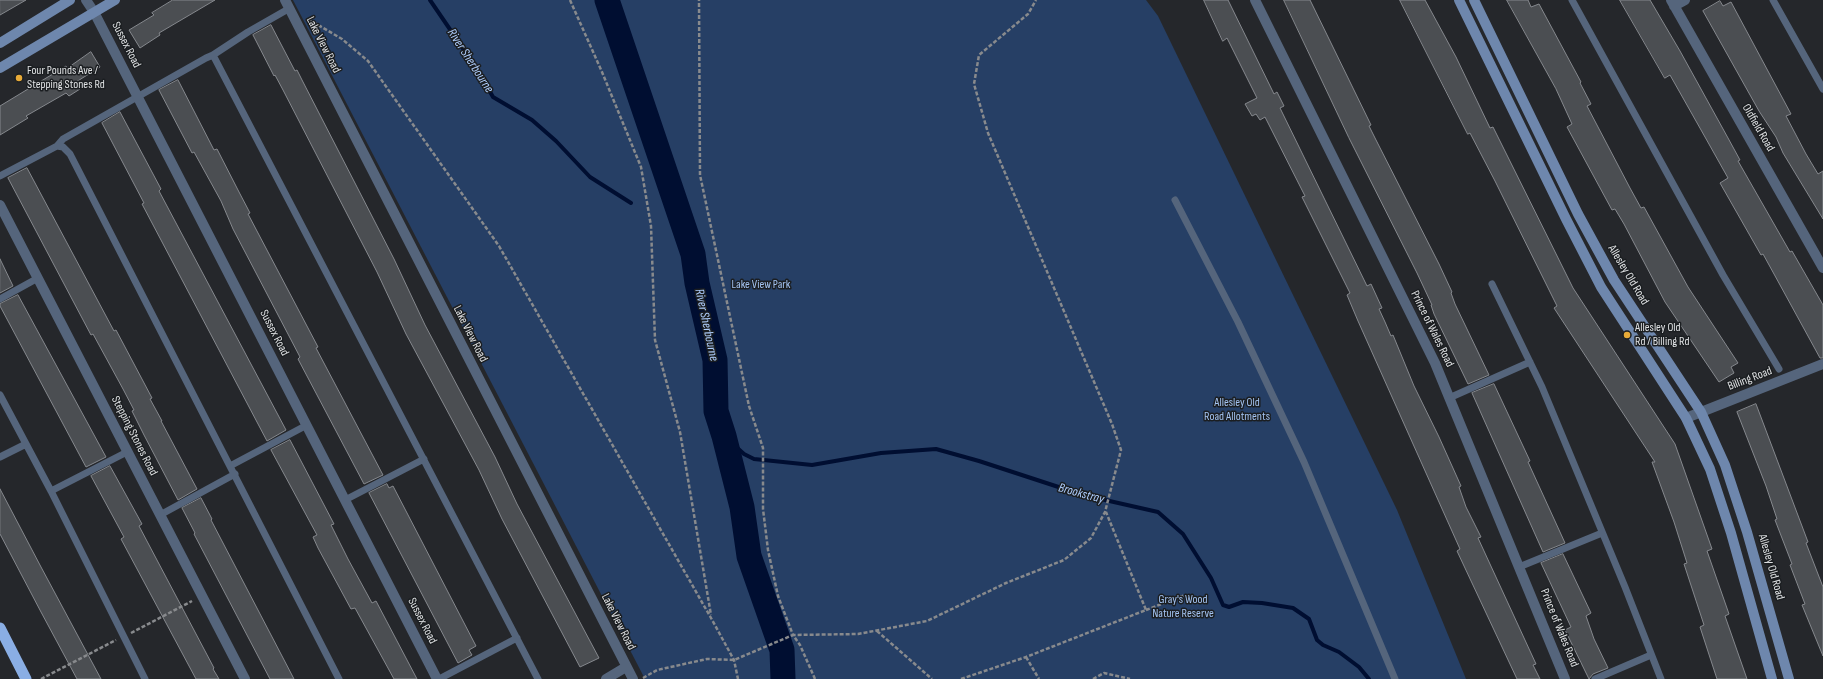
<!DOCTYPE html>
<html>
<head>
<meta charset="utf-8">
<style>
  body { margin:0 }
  canvas { display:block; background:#25272b }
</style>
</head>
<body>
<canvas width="1823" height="679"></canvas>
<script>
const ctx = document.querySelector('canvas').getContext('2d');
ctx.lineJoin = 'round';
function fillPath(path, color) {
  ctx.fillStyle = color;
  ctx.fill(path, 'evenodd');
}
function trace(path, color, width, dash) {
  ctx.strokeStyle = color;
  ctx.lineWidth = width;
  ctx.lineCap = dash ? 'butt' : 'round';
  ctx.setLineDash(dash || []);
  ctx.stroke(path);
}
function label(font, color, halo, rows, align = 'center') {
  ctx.font = font + ' "Sofia Sans Condensed",sans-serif';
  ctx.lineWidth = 3;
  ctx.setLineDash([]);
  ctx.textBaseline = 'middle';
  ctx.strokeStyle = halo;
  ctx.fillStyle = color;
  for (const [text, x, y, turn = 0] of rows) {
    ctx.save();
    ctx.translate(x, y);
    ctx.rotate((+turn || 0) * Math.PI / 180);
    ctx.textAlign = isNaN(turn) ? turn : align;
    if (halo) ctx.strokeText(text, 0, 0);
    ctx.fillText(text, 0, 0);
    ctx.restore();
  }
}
fillPath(new Path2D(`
  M293 0H1146L1158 16 1397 510 1466 679H645Z`), '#263f65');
trace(new Path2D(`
  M430 0 477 69 493 97 532 120 556 141 590 177 631 203
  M724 436 744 454 754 459 812 465 881 453 936 449 979 461 1083 495 1158 512 1183 534 1211 578 1223 605 1229 607 1243 602 1262 603 1293 608 1309 619 1317 640 1323 645 1339 652 1359 667 1369 679`), '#000e31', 4);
trace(new Path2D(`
  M607 0 693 254 697 283 715 360 716 411 724 436 742 507 749 556 782 650 783 679`), '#000e31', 25);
const building = new Path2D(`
  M0 0H26L0 15Z
  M173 0H215L159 33 160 35 140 48 129 30 154 15 152 13Z
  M1204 0H1228L1274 94 1277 92 1284 106 1280 108 1367 286 1371 284 1382 308 1379 309 1385 322 1391 336 1393 335 1414 386 1439 437 1461 486 1459 487 1466 507 1481 537 1478 538 1536 664 1533 665 1540 679H1517L1457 551 1460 549 1358 321 1347 295 1350 293 1302 197 1305 196 1265 117 1260 120 1256 114 1252 116 1245 104 1257 98 1227 38 1223 41Z
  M1284 0H1310L1371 125 1369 126 1375 138 1439 264 1452 292 1451 293 1455 304 1489 375 1468 384 1434 314 1431 305H1432L1417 273 1349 138Z
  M1400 0H1425L1456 57 1490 128 1493 127 1573 288 1675 444 1712 549 1707 551 1729 614 1725 616 1747 679H1717L1700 627 1704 625 1684 564 1687 563 1674 522 1652 462H1655L1554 308 1557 306 1495 181 1470 133 1468 134Z
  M1507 0H1528L1531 7 1539 4 1581 82 1580 83 1591 104 1587 106 1630 188 1641 208 1644 207 1688 287 1738 363 1731 367 1734 373 1719 382 1665 302 1624 224 1615 209 1612 210 1567 127 1572 124 1556 89Z
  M1620 0H1650L1680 51 1728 138 1740 160 1738 161 1790 252 1792 251 1823 305V358H1820L1774 274 1763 254 1761 255 1720 183 1728 178 1705 137 1670 75 1665 78Z
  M1720 1 1723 6 1731 2 1791 114 1786 116 1806 154 1818 174 1823 171V219L1783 153 1776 137 1759 111 1703 11Z
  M271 25 295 71 297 70 302 80 394 259 425 325 495 457 517 504 599 658 580 667 502 519 479 470 406 334 377 272 283 90 275 75 274 76 253 35Z
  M91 52 100 67 76 82 80 89 69 96 66 93 26 116 28 118 0 135V106L66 66 67 68Z
  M178 80 214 150 217 149 239 192 250 213 248 214 318 347 316 348 383 475 364 484 298 359 300 357 233 229 221 201 194 152 192 153 159 90Z
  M120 112 161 189 159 191 286 430 267 441 142 204 144 203 102 123Z
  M27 168 114 331 116 330 152 398 150 399 162 421H161L197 489 178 500 144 435 132 411 134 410 123 389 93 334 91 335 8 178Z
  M0 259 13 286 0 293Z
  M18 295 106 457 86 467 0 306V304Z
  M1494 384 1530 461 1528 462 1565 543 1543 552 1472 393Z
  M1756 404 1808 542 1806 543 1823 587V656L1802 605 1805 604 1790 565 1792 564 1775 520 1777 519 1766 486 1737 412Z
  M290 440 334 524 331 525 348 559 372 603 376 601 417 679H394L355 608 351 609 318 548 313 537 317 535 271 450Z
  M110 466 142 524 139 526 214 668 213 669 219 679H196L121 539 124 537 91 476Z
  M387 484 389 488 393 486 476 646 469 650 472 655 458 663 369 493Z
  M0 489 41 567 101 679H77L41 612 0 534Z
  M201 498 212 519 211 520 294 679H270L194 534 195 533 182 508Z
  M1563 554 1591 613 1586 616 1594 639 1608 668 1593 674 1589 679 1565 630 1571 627 1541 563Z`);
fillPath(building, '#4b4e52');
trace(building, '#85888d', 1);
trace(new Path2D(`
  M570 0 602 72 641 167 651 226 655 340 680 432 711 615
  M308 19 342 39 368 61 499 246 711 618 734 660 738 679
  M1146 610 1185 595
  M877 631 932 679
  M131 633 192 601
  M1026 657 1039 679
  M643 678 657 670 707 659 734 660 793 635 778 596 768 550 763 509V448L749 406 700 175 699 0
  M41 679 116 640
  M815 679 800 645 793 635 858 634 927 621 1006 583 1064 560 1091 538 1105 512 1121 450 1112 424 988 133 974 84 979 55 1028 14 1036 0
  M961 679 1026 657 1146 610 1106 512
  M1093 679 1104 673 1130 679`), '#888a8d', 2.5, [4, 2]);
trace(new Path2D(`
  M1572 0 1723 275 1779 369
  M1773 0 1823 89
  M213 55C320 264 430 471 538 679
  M57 146 63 139 206 58 213 55 248 32 290 8
  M0 176 57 146 63 147 70 154 339 679
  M1175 200 1238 322 1304 462 1395 679
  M1492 284 1542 387 1625 587 1661 679
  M0 299 38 278
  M0 395 51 491 145 679
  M1449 398 1530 362
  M0 457 26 444
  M230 466 307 425
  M51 491 127 452
  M345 500 424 459
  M160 515 235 474
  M1519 567 1602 533
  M439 679 517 638
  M1595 679 1651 655`), '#55657c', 7);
trace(new Path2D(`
  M86 0 94 12 437 679
  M285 0 633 679
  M1255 0 1435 363 1565 679
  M1671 0 1823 268
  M1674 6 1685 0
  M0 205 245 679
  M1686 418 1823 364
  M606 679 626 667`), '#55657c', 10);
trace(new Path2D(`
  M1459 0 1566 219 1601 287 1686 418 1710 469 1731 533 1772 679
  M1474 0 1578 214 1614 280 1701 412 1725 465 1747 532 1789 679
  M0 43 70 0
  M0 68 115 0`), '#6e87ad', 10);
trace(new Path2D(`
  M0 628 26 679`), '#8aaee4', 11);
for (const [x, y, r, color] of [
  [19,78,4,"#e9ab38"],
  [1627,335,4,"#e9ab38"]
]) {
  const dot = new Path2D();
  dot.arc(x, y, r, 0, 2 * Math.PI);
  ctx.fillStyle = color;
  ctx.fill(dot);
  trace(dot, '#1b1e21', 1.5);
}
label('12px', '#dfe1e3', '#1b1e21', [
  ["Sussex Road",126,45,63],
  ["Lake View Road",323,45,63],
  ["Oldfield Road",1758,128,60],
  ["Allesley Old Road",1628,275,59],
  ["Prince of Wales Road",1432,329,64],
  ["Sussex Road",274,333,63],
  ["Lake View Road",470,334,63],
  ["Billing Road",1750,379,-21],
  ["Stepping Stones Road",134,436,63],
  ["Allesley Old Road",1771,567,74],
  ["Sussex Road",422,621,63],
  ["Lake View Road",618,622,63],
  ["Prince of Wales Road",1559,628,68]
]);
label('12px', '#dfe1e3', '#1b1e21', [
  ["Four Pounds Ave /",27,71],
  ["Stepping Stones Rd",27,85],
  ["Allesley Old",1635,328],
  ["Rd / Billing Rd",1635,342]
], 'left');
label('12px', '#a3c3f1', '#1b1e21', [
  ["Lake View Park",761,285],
  ["Allesley Old",1237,403],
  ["Road Allotments",1237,417],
  ["Gray's Wood",1183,600],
  ["Nature Reserve",1183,614]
]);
label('italic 13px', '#aecdfc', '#1b1e21', [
  ["River Sherbourne",470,61,57],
  ["River Sherbourne",706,325,78],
  ["Brookstray",1081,494,15]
]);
</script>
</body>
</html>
